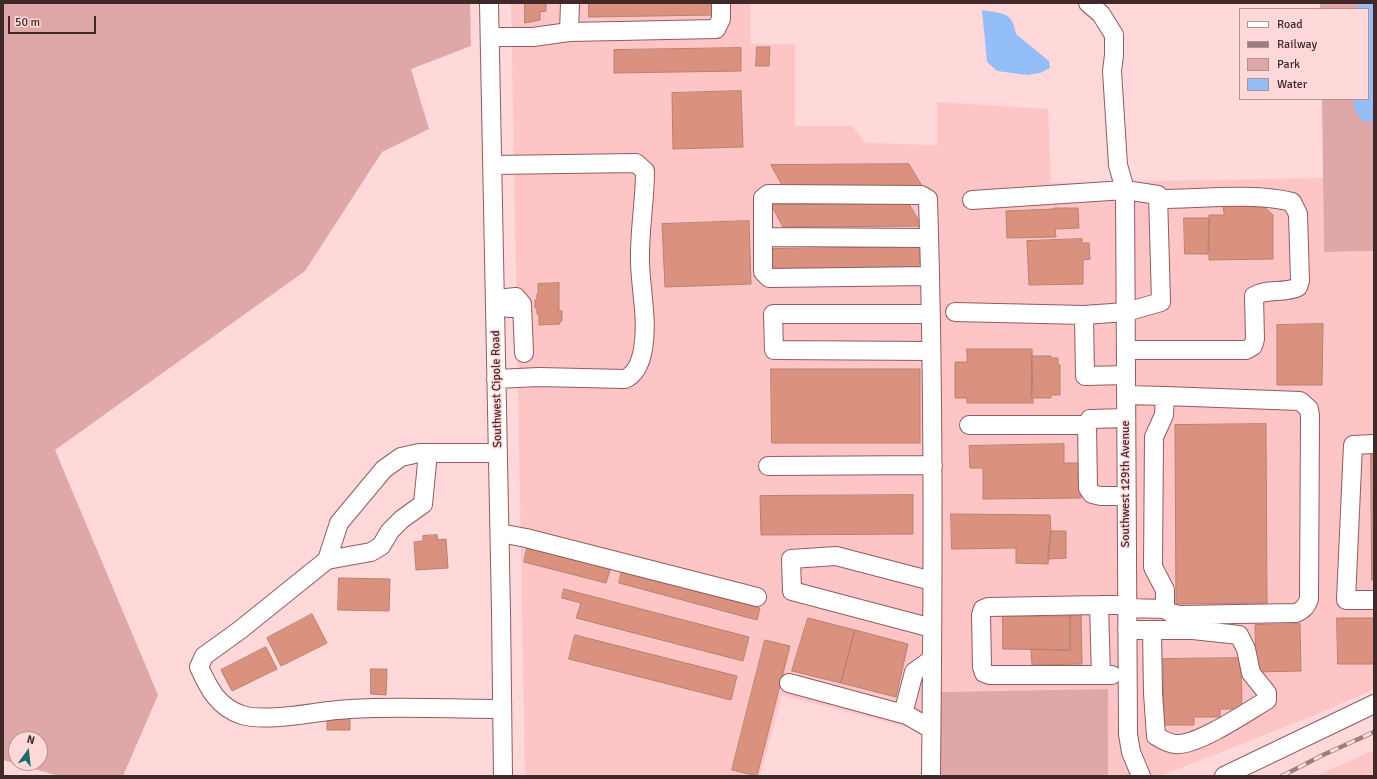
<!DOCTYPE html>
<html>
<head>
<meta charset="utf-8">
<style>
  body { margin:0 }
  #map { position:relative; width:1377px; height:779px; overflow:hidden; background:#ffd8d9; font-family:Signika,sans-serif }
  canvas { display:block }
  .frame { position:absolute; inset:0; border:4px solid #41292a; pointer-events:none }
  .legend { position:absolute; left:1239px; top:8px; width:130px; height:92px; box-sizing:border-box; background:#ffd8d9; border:1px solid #b39293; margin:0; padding:5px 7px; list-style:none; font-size:12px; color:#41292a }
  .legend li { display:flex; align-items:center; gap:8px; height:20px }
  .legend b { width:20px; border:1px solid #b39293 }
  .north { position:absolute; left:8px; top:731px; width:40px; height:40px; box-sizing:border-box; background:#ffd8d9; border:1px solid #b39293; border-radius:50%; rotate:15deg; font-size:11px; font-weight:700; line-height:16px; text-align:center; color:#41292a }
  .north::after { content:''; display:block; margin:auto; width:14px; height:18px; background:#1d6a6a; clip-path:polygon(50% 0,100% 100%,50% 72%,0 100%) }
  .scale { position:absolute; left:8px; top:16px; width:88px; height:18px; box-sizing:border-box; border:2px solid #41292a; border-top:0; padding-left:5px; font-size:12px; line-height:14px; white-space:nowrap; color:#41292a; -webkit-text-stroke:3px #ffd8d9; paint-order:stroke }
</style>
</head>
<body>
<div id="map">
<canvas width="1377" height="779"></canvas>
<div class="frame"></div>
<ul class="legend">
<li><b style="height:5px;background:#fff"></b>Road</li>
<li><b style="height:5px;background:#9d7d7e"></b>Railway</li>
<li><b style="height:11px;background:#e0a7a9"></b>Park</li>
<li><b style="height:11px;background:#93bef7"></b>Water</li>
</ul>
<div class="north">N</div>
<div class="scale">50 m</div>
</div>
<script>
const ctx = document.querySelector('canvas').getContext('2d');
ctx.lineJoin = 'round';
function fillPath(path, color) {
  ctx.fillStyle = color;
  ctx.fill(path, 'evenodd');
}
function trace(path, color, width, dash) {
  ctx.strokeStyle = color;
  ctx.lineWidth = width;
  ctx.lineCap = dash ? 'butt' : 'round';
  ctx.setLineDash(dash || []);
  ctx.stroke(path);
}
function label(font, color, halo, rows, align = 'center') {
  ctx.font = font + ' Signika,sans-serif';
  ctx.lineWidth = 3;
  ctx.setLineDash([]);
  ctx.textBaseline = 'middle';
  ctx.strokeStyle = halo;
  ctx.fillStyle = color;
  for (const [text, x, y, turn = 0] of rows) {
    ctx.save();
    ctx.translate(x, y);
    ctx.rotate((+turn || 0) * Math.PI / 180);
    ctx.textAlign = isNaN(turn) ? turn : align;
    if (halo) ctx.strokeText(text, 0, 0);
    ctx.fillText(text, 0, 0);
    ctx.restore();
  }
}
fillPath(new Path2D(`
  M511 3H750L751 44H795V126H852L866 143 937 145V102L1048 109 1051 183 1323 178 1324 252 1374 251V689L1313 716 1160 776H1108L1107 689 941 692 942 736 782 695 760 776H525Z
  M1374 750V776H1316Z`), '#fec5c7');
fillPath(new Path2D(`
  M3 3H470L471 46 411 69 429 129 382 152 305 271 55 450 158 695 123 776H59L3 760ZM16 739H40V763H16Z
  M1320 3H1374V251L1324 252 1322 99H1368V9H1320Z
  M1108 689V776H941V692Z`), '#e0a7a9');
fillPath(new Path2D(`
  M1358 3H1374V123L1361 120 1355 110 1353 99H1368V9H1357Z
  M982 10C1003 14 1012 11 1016 34L1049 61 1050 68 1040 73 1027 75 997 71 987 62Z`), '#93bef7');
const building = new Path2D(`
  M525 3H546V11L540 12V20L525 23Z
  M589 3H714V15L589 17Z
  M757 47H770L769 66H756Z
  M741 48V71L614 73V50Z
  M741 91 743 147 673 149 672 93Z
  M909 164 922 186 783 187 771 165Z
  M909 204 922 226 783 227 771 205Z
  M1223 205 1263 206 1273 215V259L1209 260V215H1224Z
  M1054 208H1078L1079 228 1055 229 1056 237 1007 238 1006 211 1054 209Z
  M1184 218H1209L1208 254H1185Z
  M749 221 751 284 665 287 662 224Z
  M1082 239V243H1089L1090 259 1083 260V284L1029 285 1027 241Z
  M926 247V271L769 272V249Z
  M559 283V311H562V315L559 316H562V321H560V324L539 325V314H537V308H535V300H537V294H538V284Z
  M1323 324 1322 385H1277V325Z
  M967 349H1032L1033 403H967V398H955V362H967Z
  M1032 356H1051V358H1058V365H1060V395H1051V398H1032Z
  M771 369H920V443H772Z
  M1266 424 1267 603 1176 604 1175 425Z
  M1064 444V463H1081V498L983 499V468H970L969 446Z
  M1371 451H1374V580H1372Z
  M913 495V534L761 535 760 496Z
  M951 514 1050 515 1051 531 1048 564 1016 563V548L952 549Z
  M1051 531H1066V558L1048 559Z
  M437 535 438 540 446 539 448 568 416 570 414 542 423 541V536Z
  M528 545 611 567 606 583 524 562Z
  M622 571 760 608 757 620 619 583Z
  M339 578 390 579 389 611 338 610Z
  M564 589 749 637 743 661 576 618 581 603 562 598Z
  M1071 611H1081L1082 664 1032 665 1031 649 1070 650Z
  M312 614 327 643 281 666 267 638Z
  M1003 616H1070V650L1003 649Z
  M808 618 855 630 841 683 792 671Z
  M1337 618H1374V664H1338Z
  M1300 624 1301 671 1256 672 1255 625Z
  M855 630 908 644 896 697 841 683Z
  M575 635 737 676 731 700 569 659Z
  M765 640 790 646 757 776 732 770Z
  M266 647 277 669 232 691 221 670Z
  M1241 658 1242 709H1220V717H1194V725H1164L1163 659Z
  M371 669H387L386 695 371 694Z
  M350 719V730H327V720Z`);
fillPath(building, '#da917e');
trace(building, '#b88172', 1);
const minor = new Path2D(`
  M489 3 501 611 503 776
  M1088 3 1101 14 1114 35V55L1112 71 1118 165 1125 190 1128 734 1131 752 1141 776
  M569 32 570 3
  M490 37H533L569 32 716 29 721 19V3
  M493 165 636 163 645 171C645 202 639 232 640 263 641 292 648 321 643 349 641 361 636 374 625 379L539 377 496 379
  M972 200 1125 190 1158 195 1161 302 1126 312 1084 315 1085 376 1126 375
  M763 234V272L769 278 930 276
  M929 238 768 237 763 234V198L768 194 921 195 928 199C934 391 933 584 931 776
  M516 297 522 304C512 311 506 308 495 303L506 298Z
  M522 304 524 353
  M955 312 1084 315
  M930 314H773L774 350 931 351
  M1126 350H1246L1253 346 1255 339 1254 296C1267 288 1284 294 1298 287L1300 281 1298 214 1292 202C1255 192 1198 199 1159 199
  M1126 395 1165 396 1164 415 1154 437 1153 567 1165 590V609L1127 608
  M1165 396 1300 401 1309 409 1310 416 1309 599C1306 607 1303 610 1296 613L1179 615 1171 613 1165 609
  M1126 418 1090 419 1087 425 1088 488 1092 494 1101 496H1126
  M969 425H1087
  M1374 444 1353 445 1346 600H1374
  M497 453H419L401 457 384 469 339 523 327 560 240 630 204 656 199 667C209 689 218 707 242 715 269 723 321 710 350 709 401 706 452 709 502 709
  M768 466 933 465
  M500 533 526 538 757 597
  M327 560 371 552 381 546 390 531 402 519 423 504 428 453
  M932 581 836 556 791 559 792 591 932 628
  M1099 605 988 607 983 609 981 615 982 667 984 673 990 675H1101
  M1127 630H1193L1239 635 1246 649 1251 673 1267 693V700C1247 712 1201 743 1179 744 1171 745 1163 740 1156 736L1153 693 1152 630
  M1112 675H1101L1099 605H1127
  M789 683 907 715 931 729
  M903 714 914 672 932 659
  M1224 776 1374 704`);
trace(minor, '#925b5f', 20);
trace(minor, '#fff', 18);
const rail = new Path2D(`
  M1282 776 1323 755 1374 732`);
trace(rail, '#9d7d7e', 4.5);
trace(rail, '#ffd8d9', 3, [9]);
label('12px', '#41292a', '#ffd8d9', [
  ["Southwest Cipole Road",497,389,-91],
  ["Southwest 129th Avenue",1126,484,-90]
]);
</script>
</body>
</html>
